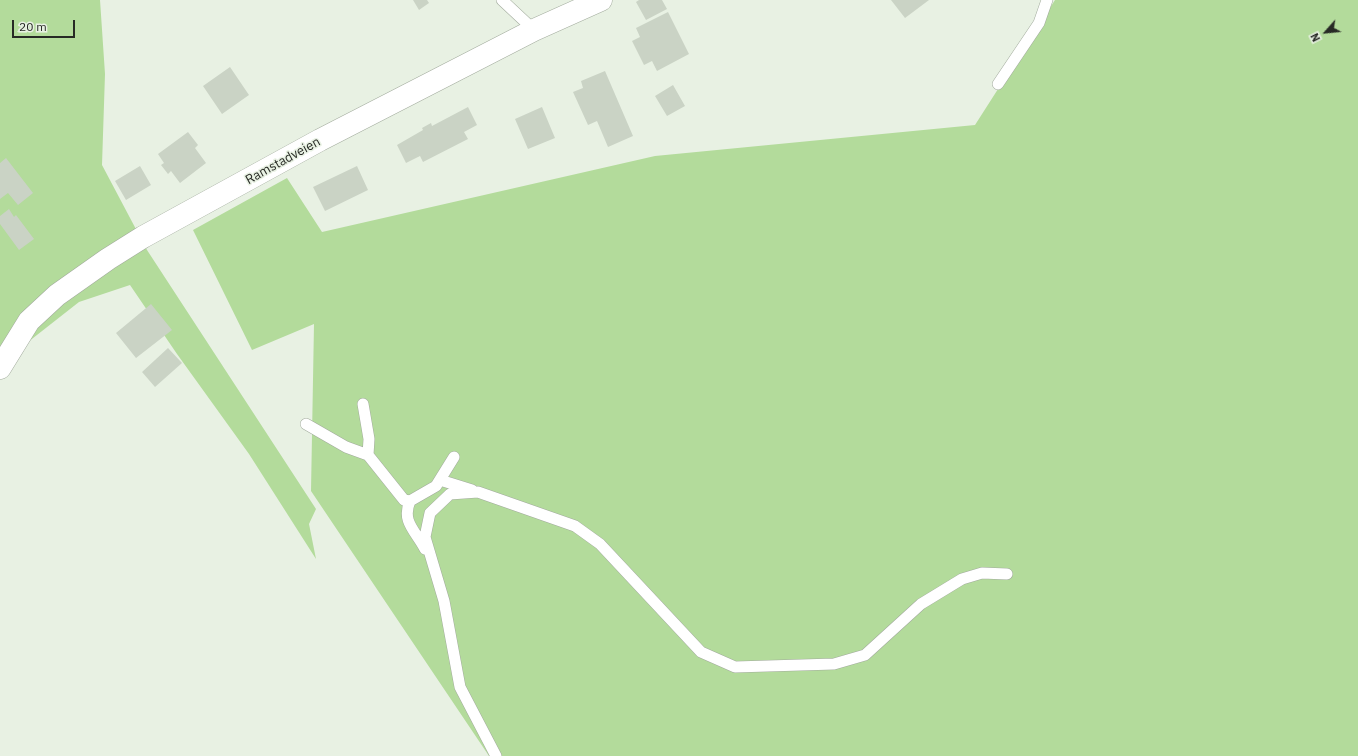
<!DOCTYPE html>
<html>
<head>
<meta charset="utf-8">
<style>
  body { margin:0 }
  #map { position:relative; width:1358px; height:756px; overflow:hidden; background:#e8f1e3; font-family:"IBM Plex Sans",sans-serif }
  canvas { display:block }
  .north { position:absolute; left:1306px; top:12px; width:40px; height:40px; -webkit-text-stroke:3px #e8f1e3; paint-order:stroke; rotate:243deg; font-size:11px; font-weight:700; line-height:16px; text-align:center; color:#272a25 }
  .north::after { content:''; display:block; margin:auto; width:14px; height:18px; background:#272a25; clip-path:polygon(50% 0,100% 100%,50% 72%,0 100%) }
  .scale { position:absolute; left:12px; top:20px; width:63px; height:18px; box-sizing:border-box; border:2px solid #272a25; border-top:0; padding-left:5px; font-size:12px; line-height:14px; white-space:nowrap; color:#272a25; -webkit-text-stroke:3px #e8f1e3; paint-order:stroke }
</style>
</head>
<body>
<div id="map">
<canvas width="1358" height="756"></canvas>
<div class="north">N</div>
<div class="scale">20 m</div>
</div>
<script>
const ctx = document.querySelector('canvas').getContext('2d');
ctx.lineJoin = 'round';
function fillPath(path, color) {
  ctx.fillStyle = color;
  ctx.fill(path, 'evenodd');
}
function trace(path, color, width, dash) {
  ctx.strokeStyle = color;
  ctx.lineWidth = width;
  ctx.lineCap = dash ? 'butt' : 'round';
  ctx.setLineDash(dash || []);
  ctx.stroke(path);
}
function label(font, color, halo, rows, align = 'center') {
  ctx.font = font + ' "IBM Plex Sans",sans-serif';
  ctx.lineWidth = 3;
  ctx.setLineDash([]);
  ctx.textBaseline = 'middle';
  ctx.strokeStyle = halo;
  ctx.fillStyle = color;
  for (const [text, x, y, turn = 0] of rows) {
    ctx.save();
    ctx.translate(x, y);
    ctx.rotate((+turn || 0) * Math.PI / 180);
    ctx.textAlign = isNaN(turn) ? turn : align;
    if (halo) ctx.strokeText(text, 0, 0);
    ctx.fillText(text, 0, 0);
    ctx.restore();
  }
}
fillPath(new Path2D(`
  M0 0H100L105 74 102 165 147 250 316 509 309 524 316 559 249 454 177 354 130 285 79 302 0 364Z
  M1055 0H1358V756H489L311 491 314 324 252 350 193 230 287 178 322 232 655 156 975 125Z`), '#b3db9b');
fillPath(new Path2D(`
  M413 0H427L429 3 419 10Z
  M639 0H662L667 9 646 20 636 2Z
  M891 0H929L905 18Z
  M668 12 689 54 657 71 652 61 644 65 632 41 640 37 636 28Z
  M230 67 249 95 222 114 203 86Z
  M605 71 633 136 608 147 597 121 588 125 573 92 583 88 581 81Z
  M673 85 685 106 667 116 655 96Z
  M468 107 477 125 464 132 468 139 423 162 420 156 406 163 397 145 423 130 422 128 431 123 432 126Z
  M542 107 555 138 528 149 515 119Z
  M188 132 198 145 195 148 206 163 180 183 171 171 168 174 161 165 164 163 158 154Z
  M6 158 33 193 18 205 8 193 0 199V163Z
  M140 166 151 185 126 200 115 181Z
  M357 166 368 190 325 211 313 187Z
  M9 209 14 217 16 215 34 239 19 250 0 224V216Z
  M151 304 172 330 136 358 116 333Z
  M168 348 182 363 155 387 142 372Z`), '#cad3c5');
const service = new Path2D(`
  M502 0 534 30
  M998 84 1039 23 1047 0
  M363 404 369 439 368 455 404 500 410 501 436 486 454 457
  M306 424 346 447 368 455
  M440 480 472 490
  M410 501C401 522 416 531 425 549
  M496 756 460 687 444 601 425 537 430 513 450 494 478 492 575 526 600 544 701 652 735 667 834 664 865 655 921 604 962 579 982 573 1007 574`);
const tertiary = new Path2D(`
  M0 368 29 321 57 295 108 259 143 237 320 140 534 30 601 0`);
trace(service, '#a2ab9d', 12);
trace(tertiary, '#a2ab9d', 23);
trace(service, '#fff', 11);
trace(tertiary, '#fff', 22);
label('13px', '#272a25', '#e8f1e3', [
  ["Ramstadveien",283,161,-29]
]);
</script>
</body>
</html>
